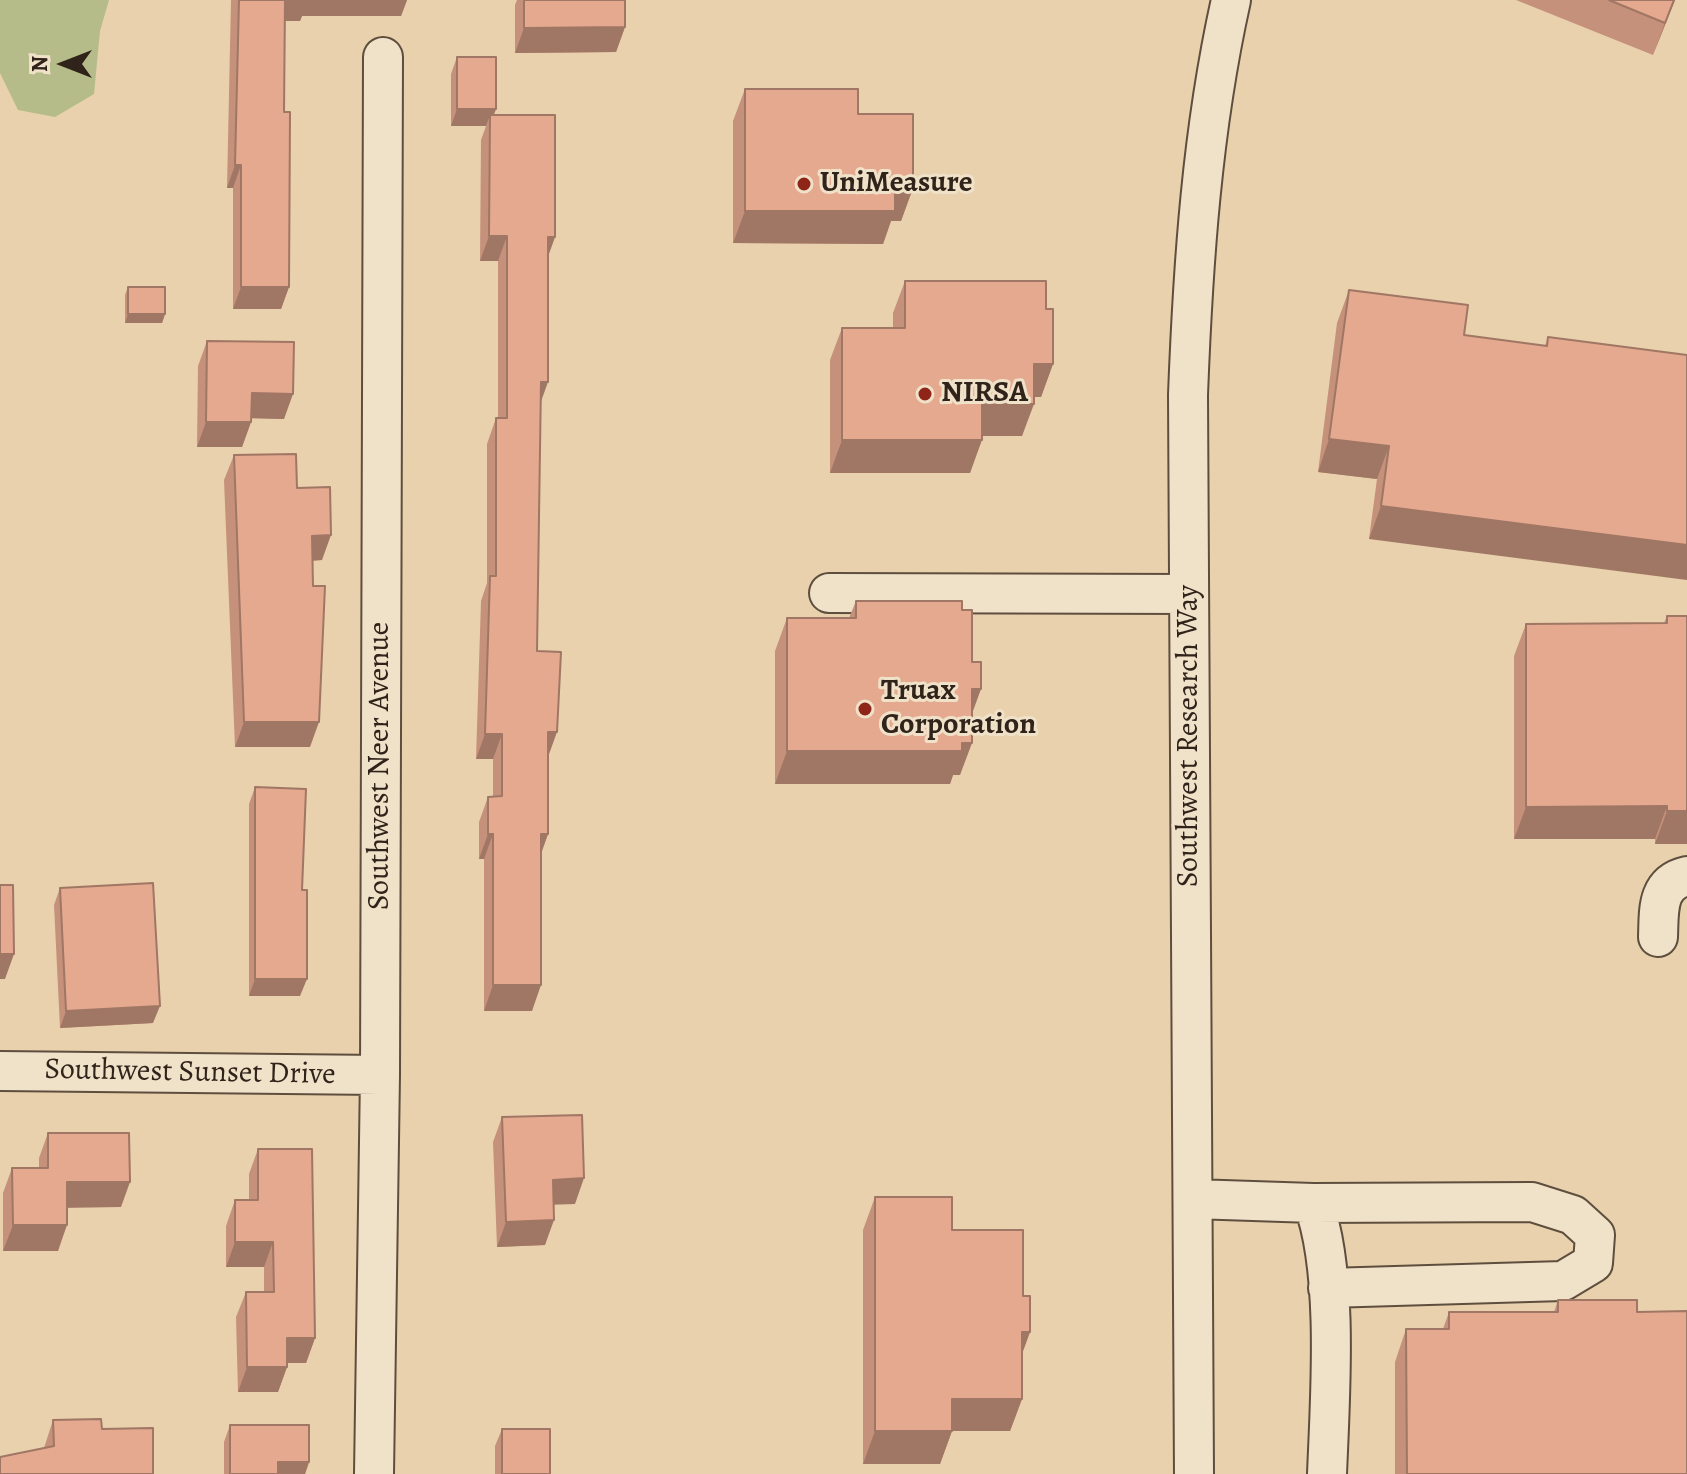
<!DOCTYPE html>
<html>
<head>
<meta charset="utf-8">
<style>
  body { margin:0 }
  #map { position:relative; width:1687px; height:1474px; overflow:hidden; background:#e8d1ac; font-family:Alegreya,serif }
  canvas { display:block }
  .north { position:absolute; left:24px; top:24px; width:80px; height:80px; -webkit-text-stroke:6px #f0e1c9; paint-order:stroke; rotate:270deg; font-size:22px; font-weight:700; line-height:32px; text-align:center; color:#30231a }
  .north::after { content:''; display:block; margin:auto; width:28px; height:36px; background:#30231a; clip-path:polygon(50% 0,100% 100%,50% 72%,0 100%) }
</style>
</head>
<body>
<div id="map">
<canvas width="1687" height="1474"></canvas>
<div class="north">N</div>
</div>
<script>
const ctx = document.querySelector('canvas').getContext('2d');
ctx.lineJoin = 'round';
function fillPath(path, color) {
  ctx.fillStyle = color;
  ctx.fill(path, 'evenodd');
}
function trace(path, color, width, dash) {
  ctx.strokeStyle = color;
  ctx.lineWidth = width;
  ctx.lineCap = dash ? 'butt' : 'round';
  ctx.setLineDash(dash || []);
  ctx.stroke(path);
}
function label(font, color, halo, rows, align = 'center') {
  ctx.font = font + ' Alegreya,serif';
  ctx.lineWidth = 6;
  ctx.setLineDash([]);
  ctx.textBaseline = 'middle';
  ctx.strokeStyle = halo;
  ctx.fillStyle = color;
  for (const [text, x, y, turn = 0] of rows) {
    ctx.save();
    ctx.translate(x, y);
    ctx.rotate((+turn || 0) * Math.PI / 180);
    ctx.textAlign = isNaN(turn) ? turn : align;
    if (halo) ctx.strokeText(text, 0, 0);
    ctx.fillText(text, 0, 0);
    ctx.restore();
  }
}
fillPath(new Path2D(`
  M0 0H109L100 31 94 94 55 117 18 110 0 73Z`), '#b6bc89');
const minor = new Path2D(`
  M829 593 1189 594
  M1658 937C1659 911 1656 883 1687 876
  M0 1071 380 1075
  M1193 1199 1313 1203C1339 1272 1330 1398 1327 1474
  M1313 1203 1532 1202 1573 1215 1595 1235 1593 1263 1563 1281 1328 1288
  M374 1474 380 1075 383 57
  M1194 1474 1188 395C1193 263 1202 130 1231 0`);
trace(minor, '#5e4e3e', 42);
trace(minor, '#f0e1c9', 38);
fillPath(new Path2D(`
  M231 0H407L401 16H302L300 21H285L284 112 289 287 281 309H233V188H227Z
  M517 0H625V27L616 52 515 53V5Z
  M1516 0H1675L1653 55Z
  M457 57 496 109 494 115 555 237 548 256 541 402 537 651 548 756V834L541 854 532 1011H484V859H479V822L488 797 493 796V759H476L481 601 487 583V444L496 418H498V261H480L481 140 486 126H451V74Z
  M745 89 858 114 913 188 901 221H891L883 244 733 243V121Z
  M905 281 1046 309 1053 364 1041 397H1034L1022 436H982L970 473H830V360L842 328H893V313Z
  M128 287 165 314 162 323H125V295Z
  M1349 290 1464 335 1545 346 1548 337 1687 355 1369 539 1377 479 1318 472 1337 323Z
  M207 341 284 419 251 418V422L242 447H197L198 366Z
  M234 455 297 488 322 560 312 561 310 747H235L224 480Z
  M856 601 962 610 972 662V713L960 775H953L950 784H775V651L787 618H849Z
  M1667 616 1687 844H1655V839H1514V656L1526 624 1664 623Z
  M255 787 300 996H249V804Z
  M60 888 153 1023 60 1028 54 905Z
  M502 1117 575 1204H554L545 1245 497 1247 493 1142Z
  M48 1133 121 1207H67L58 1251H3V1193L12 1168H39V1158Z
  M258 1149 315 1338 306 1363H287V1367L278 1392H238L236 1317 246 1292H264V1267H226V1226L235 1200H249V1174Z
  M875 1197 952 1230 1023 1296 1030 1332 1022 1353V1399L1010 1431H952L940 1464H863V1230Z
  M1558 1300 1637 1312 1687 1474H1395V1362L1406 1329H1443L1449 1312H1554Z
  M53 1420 102 1429 153 1428 44 1448Z
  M230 1425 309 1462 305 1474H224V1442Z
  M502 1429 550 1474H495V1446Z`), '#c5917b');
fillPath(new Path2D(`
  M284 0H407L401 16H302L300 21H277Z
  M1674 0H1675L1653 55 1665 23Z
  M625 27 616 52 515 53 524 28Z
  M457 109H496L490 123V115L486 126H451Z
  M235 165H241L233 188H227Z
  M895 188H913L901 221H891L883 244 733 243 745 211Z
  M489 236H507L498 261H480Z
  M548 237H555L546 262Z
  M241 287H289L281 309H233Z
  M128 314H165L162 323H125Z
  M1034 364H1053L1041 397H1022Z
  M541 382H548L539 407Z
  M252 393 293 394 284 419 242 418Z
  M982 404H1034L1022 436H970Z
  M206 422H251L242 447H197Z
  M1329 439 1389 446 1377 479 1318 472Z
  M842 440H982L970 473H830Z
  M1381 506 1687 545V580L1369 539Z
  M331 535 322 560 303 561 312 536Z
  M972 689H981L969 722Z
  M244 722H319L310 747H235Z
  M548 732H557L548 757Z
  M485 734H502L493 759H476Z
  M972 743 960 775H953L950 784H775L787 751Z
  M1667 806 1655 839H1514L1526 807Z
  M1667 811H1687V844H1655Z
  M488 834H493L484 859H479Z
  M541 834H548L539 859Z
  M0 954H14L5 979H0Z
  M255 979H307L300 996H249Z
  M493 985H541L532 1011H484Z
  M160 1006 153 1023 60 1028 66 1011Z
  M584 1178 575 1204 544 1205 553 1180Z
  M67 1182H130L121 1207 58 1208Z
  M554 1220 545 1245 497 1247 506 1222Z
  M13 1225H67L58 1251H3Z
  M235 1242H273L264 1267H226Z
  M1022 1332H1030L1018 1365Z
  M287 1338H315L306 1363H278Z
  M247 1367H287L278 1392H238Z
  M952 1399H1022L1010 1431H952L940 1464H863L875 1431Z
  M278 1462H309L305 1474H274Z`), '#a07664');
const building = new Path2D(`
  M239 0H285L284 112H290L289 287H241V165H235Z
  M524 0H625V27L524 28Z
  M1609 0H1674L1665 23Z
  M457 57H496V109H457Z
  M745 89H858V114H913V188H895V211H745Z
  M490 115H555V237H548V382H541L537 651 561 652 557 732H548V834H541V985H493V834H488V797L502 796V734H485L490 576H496V418H507V236H489Z
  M905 281H1046V309H1053V364H1034V404H982V440H842V328H905Z
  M128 287H165V314H128Z
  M1349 290 1468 305 1464 335 1547 346 1548 337 1687 355V545L1381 506 1389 446 1329 439Z
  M207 341 294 342 293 394 252 393 251 422H206Z
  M296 454 297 488 330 487 331 535 312 536 313 586H325L319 722H244L234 455Z
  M856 601H962V610H972V662H981V689H972V743H962V751H787V618H856Z
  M1667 616H1687V811H1667V806L1526 807V624L1667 623Z
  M255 787 306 789 302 890H307V979H255Z
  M153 883 160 1006 66 1011 60 888Z
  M0 885H13L14 954H0Z
  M582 1115 584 1178 553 1180 554 1220 506 1222 502 1117Z
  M48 1133H129L130 1182H67V1225H13L12 1168H48Z
  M258 1149H312L315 1338H287V1367H247L246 1292H274L273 1242H235V1200H258Z
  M875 1197H952V1230H1023V1296H1030V1332H1022V1399H952V1431H875Z
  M1558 1300H1637V1312L1687 1311V1474H1407L1406 1329H1449V1312H1558Z
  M101 1419 102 1429 153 1428V1474H0V1457L54 1446 53 1420Z
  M230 1425H309V1462H278V1474H230Z
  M502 1429H550V1474H502Z`);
fillPath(building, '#e5a98f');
trace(building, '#a07664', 2);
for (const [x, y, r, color] of [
  [804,184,8,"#8f2418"],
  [925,394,8,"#8f2418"],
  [865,709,8,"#8f2418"]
]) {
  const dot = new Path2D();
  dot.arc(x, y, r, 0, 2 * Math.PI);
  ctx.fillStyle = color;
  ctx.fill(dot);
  trace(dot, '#f0e1c9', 3);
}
label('bold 30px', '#30231a', '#f0e1c9', [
  ["UniMeasure",820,184],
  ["NIRSA",941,394],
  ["Truax",881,692],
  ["Corporation",881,726]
], 'left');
label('30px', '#30231a', '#f0e1c9', [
  ["Southwest Research Way",1190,736,-90],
  ["Southwest Neer Avenue",381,766,-90],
  ["Southwest Sunset Drive",190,1073,1]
]);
</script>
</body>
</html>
